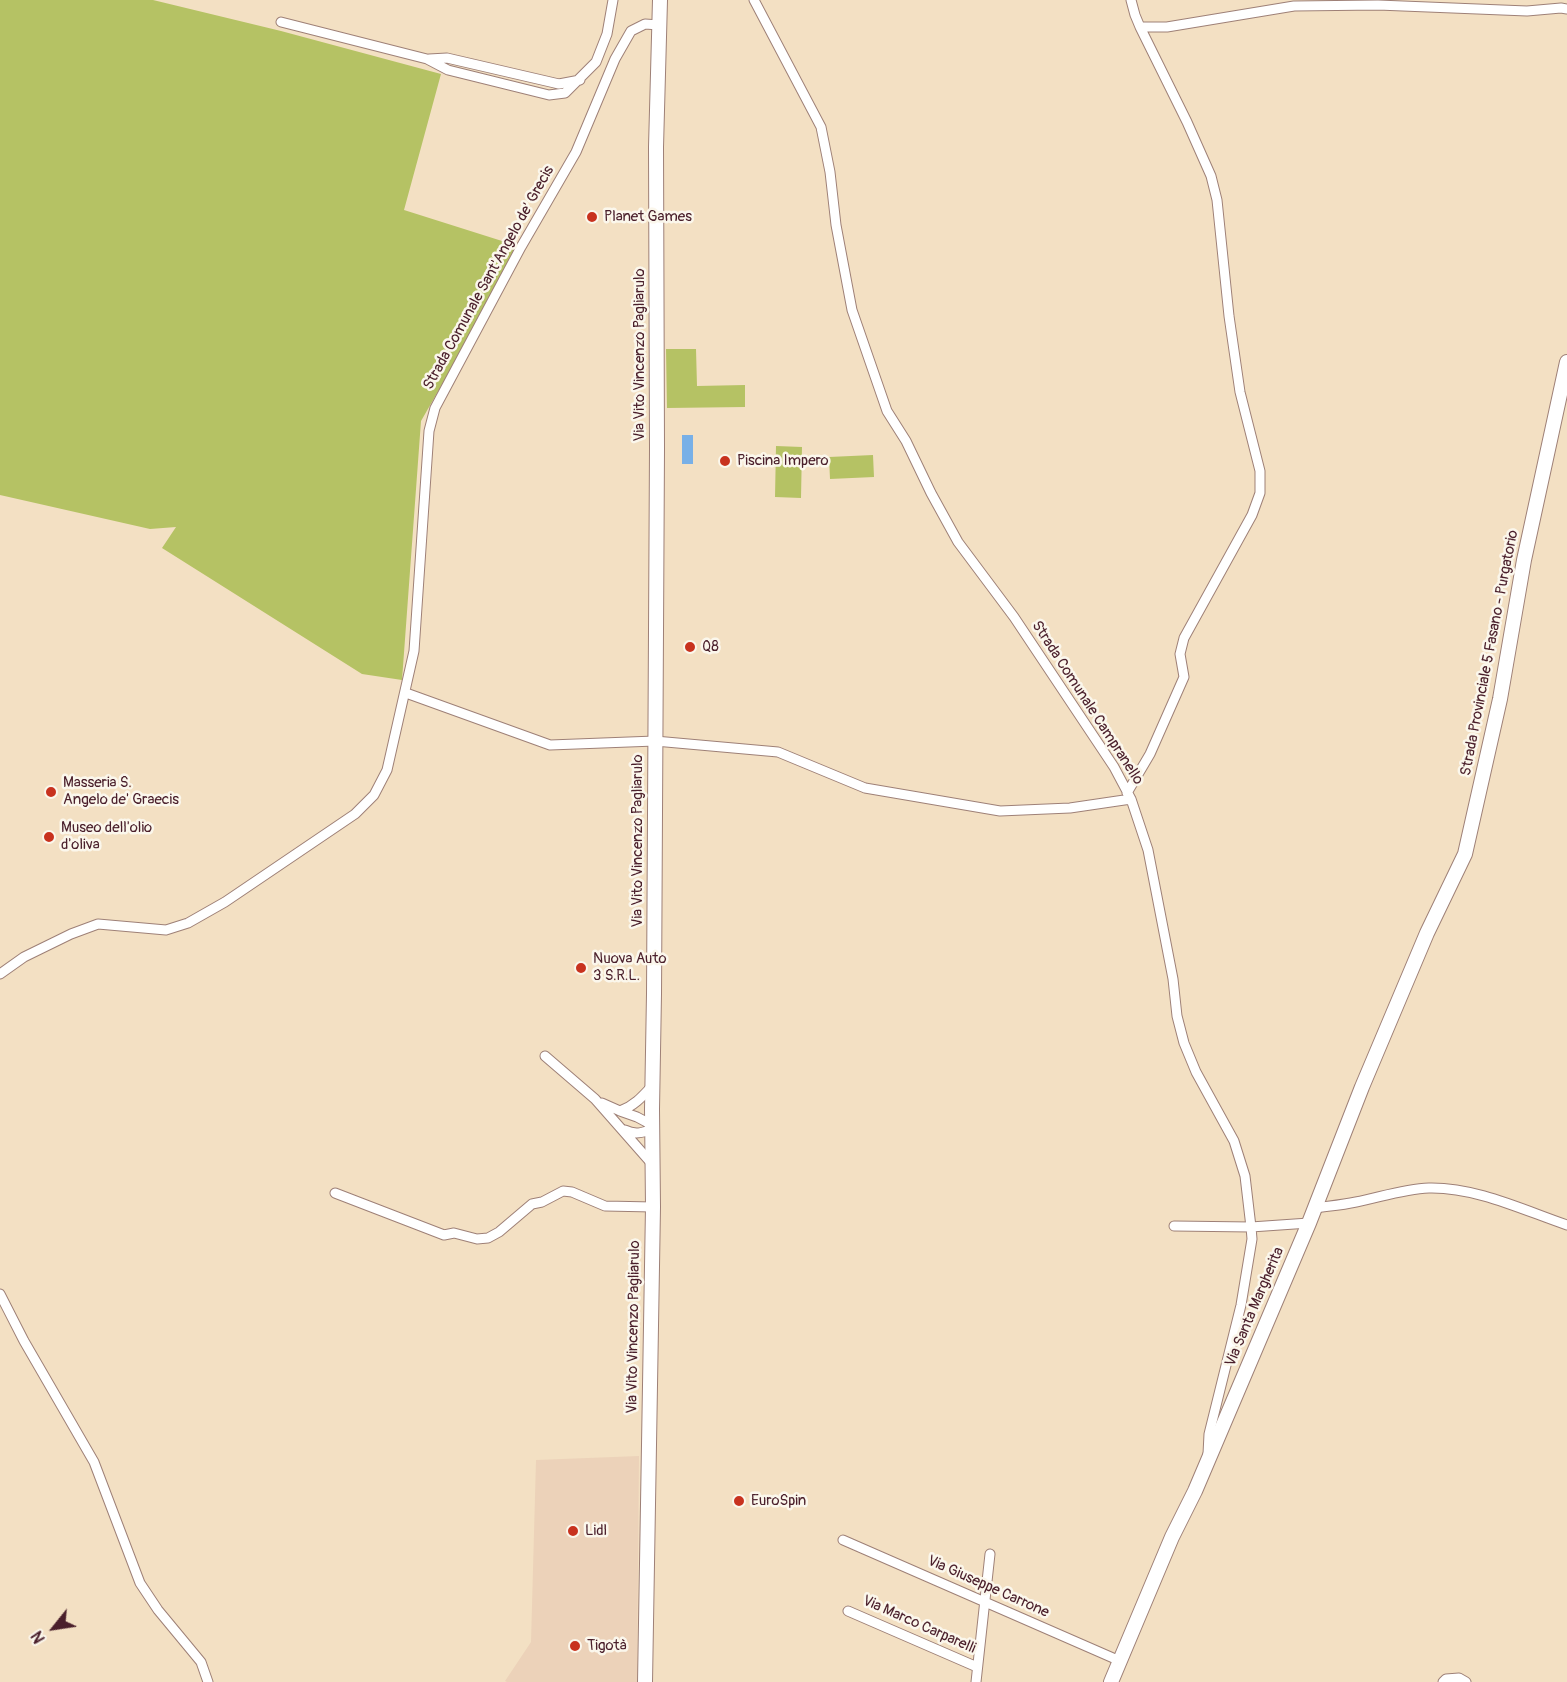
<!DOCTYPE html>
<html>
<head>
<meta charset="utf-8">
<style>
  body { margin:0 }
  #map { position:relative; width:1567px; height:1682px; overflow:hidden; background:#f3e0c3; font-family:Pangolin,sans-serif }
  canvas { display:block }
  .north { position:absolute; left:24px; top:1598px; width:60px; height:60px; -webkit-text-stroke:4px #fbf7ec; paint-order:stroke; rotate:240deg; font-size:16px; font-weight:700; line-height:24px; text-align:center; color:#4a1f2b }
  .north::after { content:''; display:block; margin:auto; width:21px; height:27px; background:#4a1f2b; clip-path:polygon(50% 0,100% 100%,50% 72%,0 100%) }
</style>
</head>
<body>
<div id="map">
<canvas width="1567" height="1682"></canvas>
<div class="north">N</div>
</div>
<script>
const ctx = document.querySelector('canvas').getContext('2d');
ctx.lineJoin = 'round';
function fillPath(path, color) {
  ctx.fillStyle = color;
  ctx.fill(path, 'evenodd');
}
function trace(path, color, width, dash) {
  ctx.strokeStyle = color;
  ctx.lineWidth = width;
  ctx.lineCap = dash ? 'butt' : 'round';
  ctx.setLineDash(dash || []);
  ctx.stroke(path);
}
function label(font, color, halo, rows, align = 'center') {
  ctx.font = font + ' Pangolin,sans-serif';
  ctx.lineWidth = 5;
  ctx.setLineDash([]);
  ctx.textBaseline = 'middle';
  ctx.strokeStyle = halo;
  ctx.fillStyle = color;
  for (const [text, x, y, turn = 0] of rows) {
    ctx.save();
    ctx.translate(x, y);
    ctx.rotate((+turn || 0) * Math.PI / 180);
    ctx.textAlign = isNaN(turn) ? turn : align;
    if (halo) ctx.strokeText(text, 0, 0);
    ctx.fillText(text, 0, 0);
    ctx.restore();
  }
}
fillPath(new Path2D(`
  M639 1456 637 1682H507L505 1681 531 1642 536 1460Z`), '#ecd2b9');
fillPath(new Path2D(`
  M0 0H153L281 31 441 74 404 210 521 247 421 421 402 680 362 674 162 548 176 527 150 529 0 495Z
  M666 349H696L697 386 745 385V407L667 408Z
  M776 446 802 447 801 498 775 497Z
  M873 455 874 477 830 479 829 457Z`), '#b5c264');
fillPath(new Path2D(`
  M682 435H693V464H682Z`), '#78b0e7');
const street = new Path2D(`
  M754 0 821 127 830 172 836 225 852 310 887 411 906 441 931 493 958 542 1014 617 1114 767 1131 799 1148 850 1173 979 1177 1016 1184 1043 1196 1072 1234 1141 1245 1176 1251 1227 1252 1239 1241 1305 1209 1434 1208 1454
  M1131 0 1135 15 1140 27H1167L1294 6 1378 5 1527 11 1561 8 1567 9
  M281 22 427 59 448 70 549 95 565 93 596 62 607 34 613 0
  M429 59 447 58 559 84 580 80
  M406 693 550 745 655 741 778 752 865 788 1000 811 1070 808 1131 799
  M1127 793 1150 754 1184 677 1180 654 1184 638 1252 515 1260 493V471L1240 392 1229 316 1217 200 1211 176 1187 122 1140 27
  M0 974 24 957 71 934 98 924 166 930 188 923 225 902 355 814 374 795 387 770 414 651 429 431 435 408 521 247 576 152 615 59 631 31 645 24 659 25
  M545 1056 595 1099 653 1165
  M602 1103 620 1111C634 1106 642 1097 652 1086
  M620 1111 637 1117 652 1125
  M625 1130C635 1135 642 1133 652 1129
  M335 1193 444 1235 454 1233 477 1239 488 1238 499 1232 532 1204 542 1202 563 1191 572 1192 605 1206 653 1207
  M1315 1208C1329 1206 1342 1205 1356 1202 1381 1197 1404 1189 1429 1188 1476 1187 1523 1210 1567 1225
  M1174 1226 1251 1227 1309 1223
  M0 1294 24 1341 94 1462 140 1583 158 1610 201 1662 208 1682
  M843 1540 1120 1661
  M848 1611 977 1667
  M976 1682 990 1554
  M1443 1682 1446 1679 1459 1678 1466 1682`);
const secondary = new Path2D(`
  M645 1682 653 1207 652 1109 654 994 657 449 656 147 660 0
  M1111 1682 1172 1537 1195 1491 1309 1223 1362 1087 1427 933 1465 854 1500 699 1524 560 1567 362`);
trace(street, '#9e8077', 11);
trace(secondary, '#9e8077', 16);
trace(street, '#fff', 9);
trace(secondary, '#fff', 14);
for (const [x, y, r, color] of [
  [592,217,6,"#c8321e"],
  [725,461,6,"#c8321e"],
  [690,647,6,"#c8321e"],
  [51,792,6,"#c8321e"],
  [49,837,6,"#c8321e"],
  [581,968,6,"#c8321e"],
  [739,1501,6,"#c8321e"],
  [573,1531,6,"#c8321e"],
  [575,1646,6,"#c8321e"]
]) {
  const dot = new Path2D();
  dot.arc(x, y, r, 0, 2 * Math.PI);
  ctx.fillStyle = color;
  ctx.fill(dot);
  trace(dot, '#fbf7ec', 2);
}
label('15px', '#4a1f2b', '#fbf7ec', [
  ["Planet Games",604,217],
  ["Piscina Impero",737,461],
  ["Q8",702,647],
  ["Masseria S.",63,783],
  ["Angelo de' Graecis",63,800],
  ["Museo dell'olio",61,828],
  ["d'oliva",61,845],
  ["Nuova Auto",593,959],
  ["3 S.R.L.",593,976],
  ["EuroSpin",751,1501],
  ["Lidl",585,1531],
  ["Tigotà",587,1646]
], 'left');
label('15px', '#4a1f2b', '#fbf7ec', [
  ["Strada Comunale Sant'Angelo de' Grecis",489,278,-61],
  ["Via Vito Vincenzo Pagliarulo",640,355,-90],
  ["Strada Provinciale 5 Fasano - Purgatorio",1490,653,-79],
  ["Strada Comunale Campranello",1087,703,57],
  ["Via Vito Vincenzo Pagliarulo",638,841,-90],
  ["Via Santa Margherita",1255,1307,-67],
  ["Via Vito Vincenzo Pagliarulo",634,1327,-89],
  ["Via Giuseppe Carrone",988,1587,24],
  ["Via Marco Carparelli",919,1625,24]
]);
</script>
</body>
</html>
